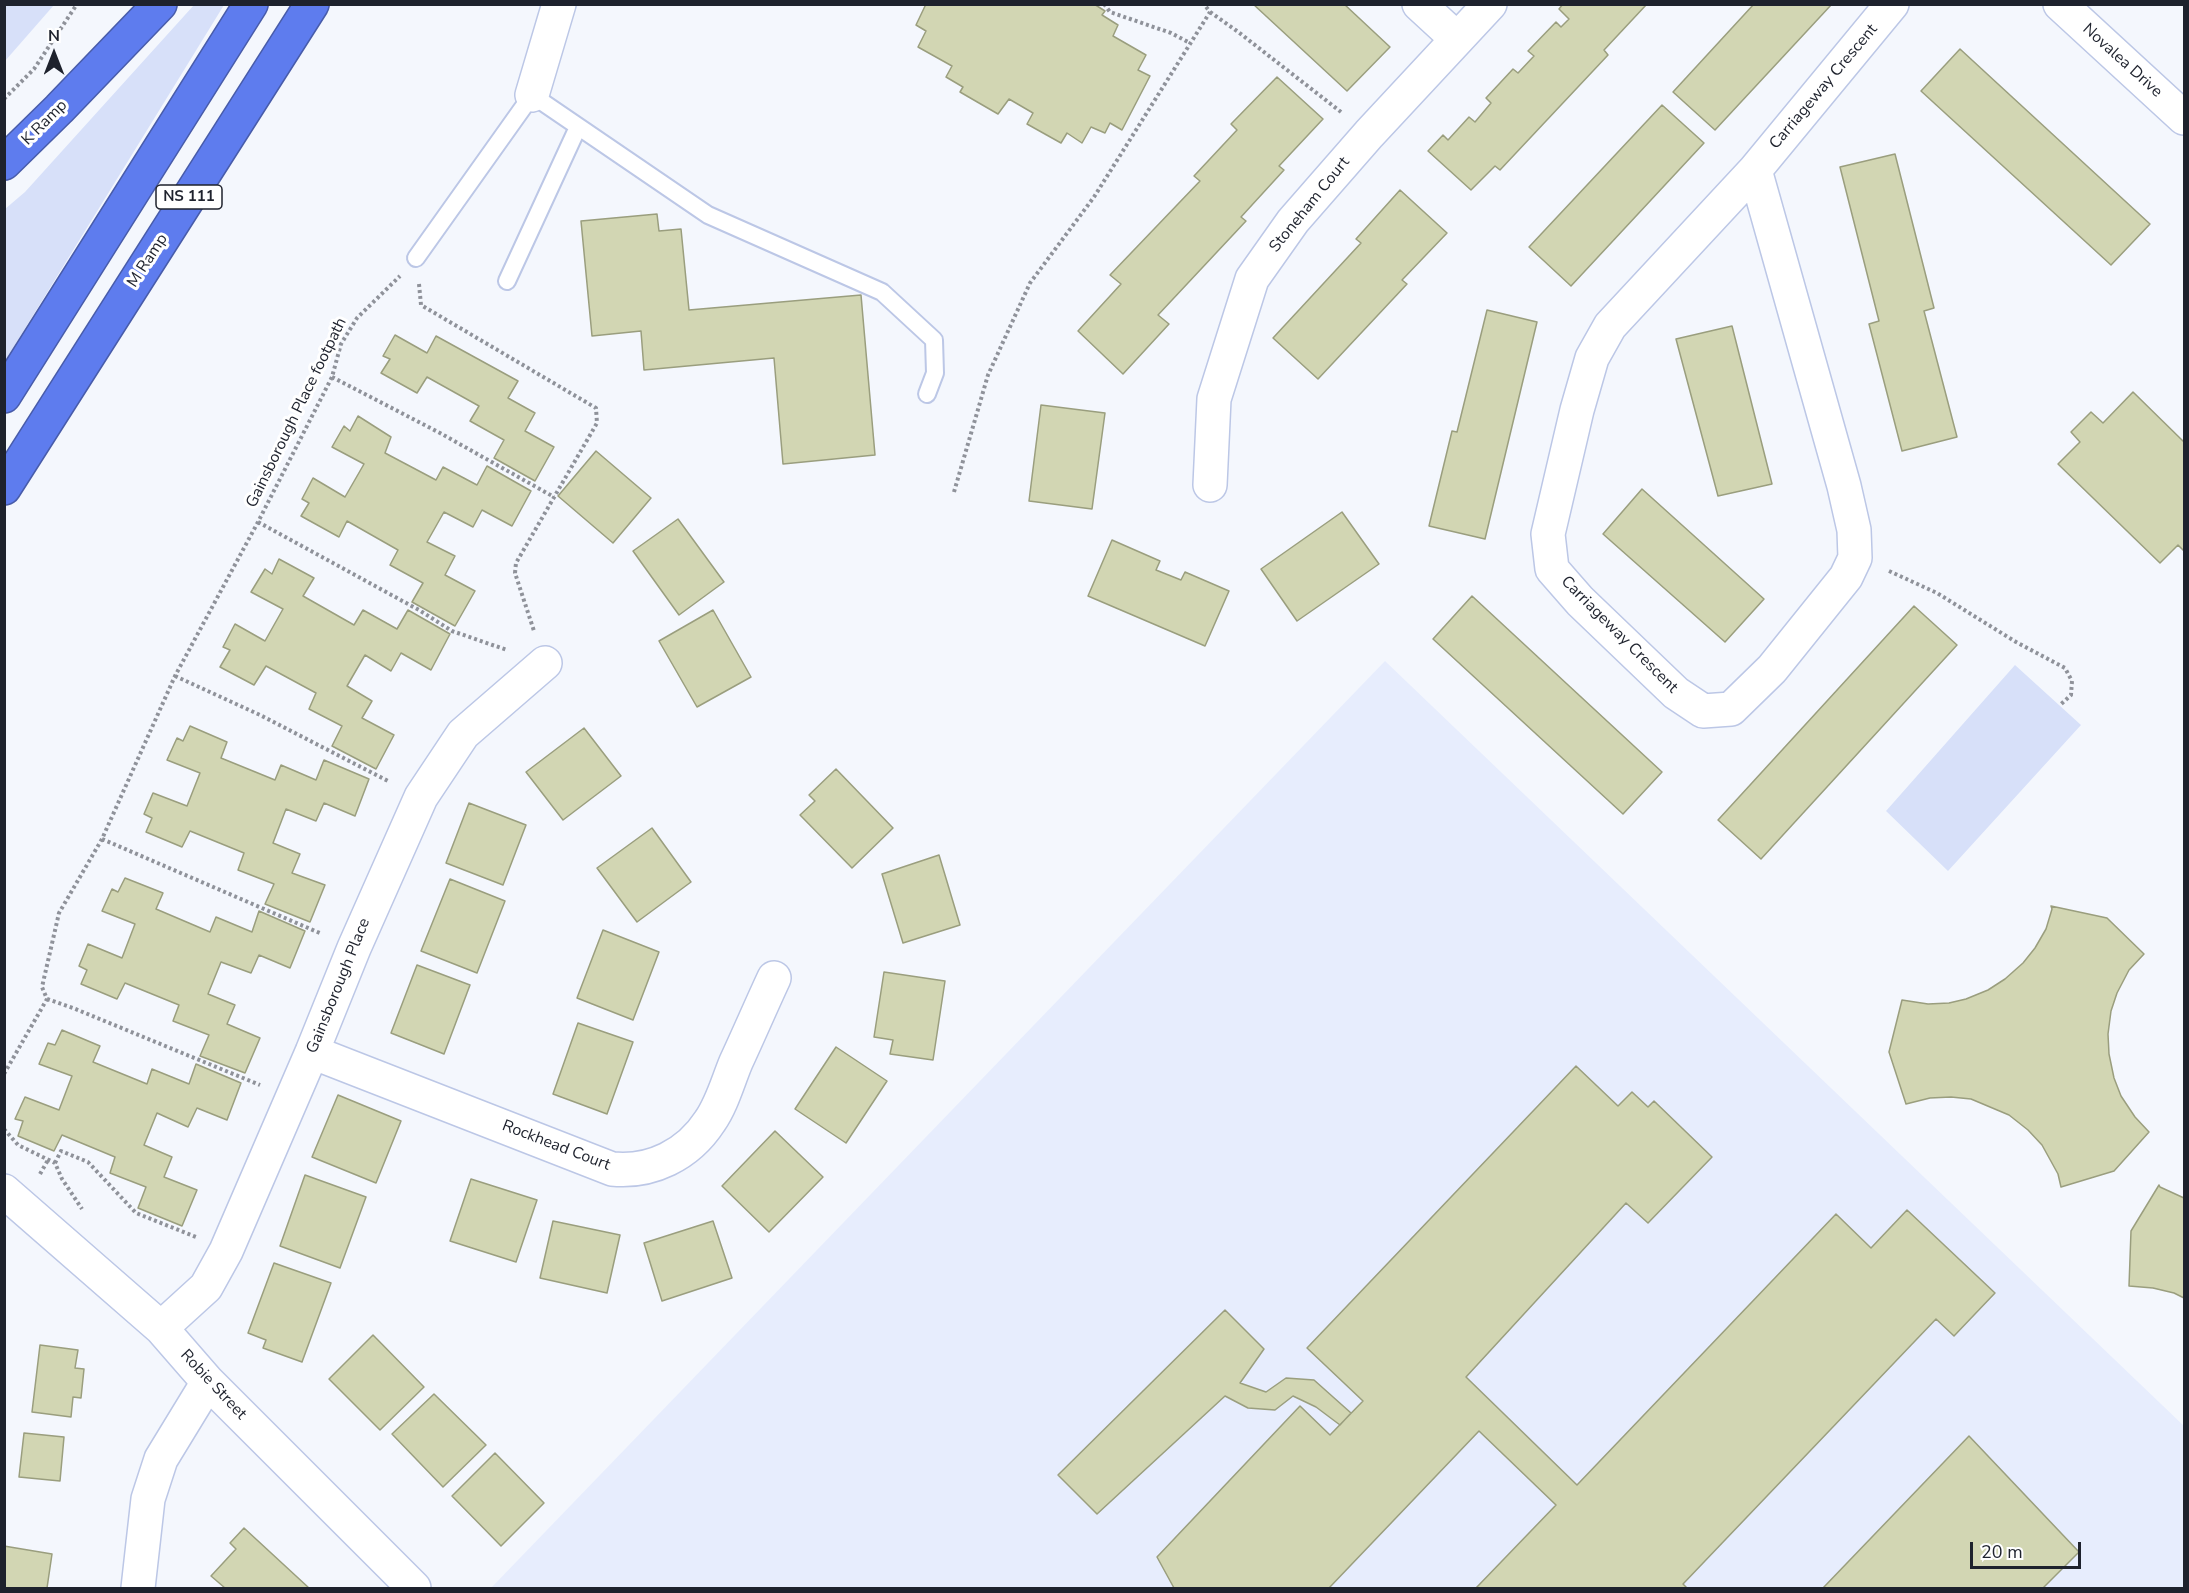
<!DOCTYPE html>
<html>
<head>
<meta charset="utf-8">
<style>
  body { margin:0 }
  #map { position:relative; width:2189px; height:1593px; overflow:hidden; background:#f4f7fd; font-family:"Nunito Sans",sans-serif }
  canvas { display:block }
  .frame { position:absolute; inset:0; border:6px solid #1e222d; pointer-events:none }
  .north { position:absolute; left:24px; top:24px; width:60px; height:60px; -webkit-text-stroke:4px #fff; paint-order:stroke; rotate:0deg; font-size:16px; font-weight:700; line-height:24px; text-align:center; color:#1e222d }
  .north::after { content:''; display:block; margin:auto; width:21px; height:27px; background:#1e222d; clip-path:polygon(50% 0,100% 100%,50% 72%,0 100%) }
  .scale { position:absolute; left:1970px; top:1542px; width:111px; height:27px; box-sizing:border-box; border:3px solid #1e222d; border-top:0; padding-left:8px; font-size:18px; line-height:21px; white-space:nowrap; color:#1e222d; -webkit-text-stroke:4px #fff; paint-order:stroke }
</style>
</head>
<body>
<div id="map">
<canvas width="2189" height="1593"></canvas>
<div class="frame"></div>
<div class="north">N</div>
<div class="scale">20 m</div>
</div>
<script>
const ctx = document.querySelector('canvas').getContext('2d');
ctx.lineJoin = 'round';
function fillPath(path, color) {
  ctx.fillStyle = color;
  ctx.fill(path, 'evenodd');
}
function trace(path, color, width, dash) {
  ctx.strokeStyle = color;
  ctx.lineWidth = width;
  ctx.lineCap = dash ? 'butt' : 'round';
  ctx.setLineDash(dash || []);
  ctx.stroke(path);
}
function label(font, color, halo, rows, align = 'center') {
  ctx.font = font + ' "Nunito Sans",sans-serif';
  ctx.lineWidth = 6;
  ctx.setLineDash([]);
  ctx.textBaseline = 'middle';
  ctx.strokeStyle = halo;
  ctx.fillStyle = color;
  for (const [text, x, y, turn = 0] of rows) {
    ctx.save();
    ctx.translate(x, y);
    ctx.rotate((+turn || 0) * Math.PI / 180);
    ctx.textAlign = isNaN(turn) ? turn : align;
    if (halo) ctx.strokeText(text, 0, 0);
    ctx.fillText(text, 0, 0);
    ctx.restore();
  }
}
fillPath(new Path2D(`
  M1385 661 2184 1426V1588H491Z`), '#e7edfd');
fillPath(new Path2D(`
  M5 4 54 5 5 61 4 5Z
  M194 5H224L5 361V209L25 192Z
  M2015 665 2081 725 1948 871 1886 811Z`), '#d7e0f9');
const building = new Path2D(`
  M926 4H1094L1105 11 1102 15 1118 25 1113 36 1146 55 1138 70 1150 76 1122 130 1110 123 1105 133 1091 127 1082 143 1067 133 1061 143 1027 124 1033 113 1009 99 998 114 960 92 963 87 946 77 952 66 918 47 926 31 916 25Z
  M1253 4H1344L1390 47 1347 91Z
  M1563 4H1647L1604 50 1608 55 1500 170 1495 166 1471 190 1428 151 1443 135 1448 140 1469 117 1475 122 1491 103 1486 98 1513 69 1518 73 1534 56 1528 51 1556 22 1561 27 1569 19 1559 9Z
  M1754 4H1832L1715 130 1673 92Z
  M1960 49 2150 224 2111 265 1921 91Z
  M1277 77 1323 119 1279 166 1284 170 1241 217 1246 221 1158 315 1169 324 1123 374 1078 331 1121 284 1110 275 1200 181 1194 176 1237 130 1231 124Z
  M1662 105 1704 143 1571 286 1529 247Z
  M1895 154 1934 308 1924 311 1957 437 1902 451 1869 324 1879 321 1840 167Z
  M1400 190 1447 233 1402 280 1407 284 1318 379 1273 338 1361 243 1356 239Z
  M657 214 659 231 681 229 689 310 861 295 875 455 783 464 774 358 644 370 641 331 592 336 581 221Z
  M1487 310 1537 322 1485 539 1429 526 1452 431 1457 432Z
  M1732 326 1772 484 1718 496 1676 339Z
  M395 335 427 353 436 336 518 381 508 398 535 413 525 431 554 447 535 481 494 458 504 440 470 421 479 406 427 377 417 393 381 373 390 359 383 356Z
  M2133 392 2184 442V551L2178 545 2160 563 2058 464 2080 442 2071 432 2091 412 2103 423Z
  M1041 405 1105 413 1092 509 1029 501Z
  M358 416 391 437 385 453 436 480 443 467 477 485 487 466 531 491 512 526 482 510 473 527 444 512 427 542 455 556 445 575 475 591 455 626 412 602 423 583 390 565 398 550 347 521 339 537 301 516 309 503 302 499 313 478 345 497 364 464 332 447 344 426 350 431Z
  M596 451 651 498 613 543 558 496Z
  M1642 489 1764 599 1725 642 1603 534Z
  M1342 512 1379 564 1297 621 1261 569Z
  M678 519 724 582 679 615 633 551Z
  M1112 540 1160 561 1156 570 1181 580 1185 572 1229 591 1205 646 1088 596Z
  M279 559 314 578 303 596 354 625 363 610 397 629 408 610 450 634 431 670 401 653 391 671 365 655 347 686 372 701 362 718 394 735 376 769 332 746 342 726 309 709 316 693 266 666 254 685 220 667 230 650 223 647 235 624 265 641 283 609 251 592 265 569 272 574Z
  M1472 596 1662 772 1623 814 1433 639Z
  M1914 606 1957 645 1761 859 1718 820Z
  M713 610 751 677 697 707 659 641Z
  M190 726 227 742 221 758 275 780 281 765 316 780 324 760 369 779 355 816 324 803 316 821 286 809 273 843 300 854 292 873 325 885 310 922 265 904 274 884 238 870 244 853 190 831 182 847 146 832 152 818 144 814 153 793 187 806 200 773 167 760 177 738 183 741Z
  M584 728 621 776 563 820 526 772Z
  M836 769 893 828 852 868 800 815 815 801 809 795Z
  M469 803 526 825 503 885 446 863Z
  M652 828 691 882 637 922 597 868Z
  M939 855 960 925 903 943 882 874Z
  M125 878 163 893 156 909 210 932 216 917 252 932 259 911 305 931 290 968 259 955 251 973 221 962 208 994 235 1005 227 1024 260 1038 245 1073 200 1056 209 1035 173 1021 179 1005 125 983 117 999 81 984 87 970 79 966 88 944 122 958 135 924 102 911 112 889 118 892Z
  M450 879 505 901 477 973 421 951Z
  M2051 906 2107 918 2144 954 2129 970 2117 993 2111 1011 2108 1034 2109 1054 2114 1078 2121 1096 2135 1117 2149 1132 2114 1171 2061 1187 2058 1174 2042 1145 2028 1130 2009 1115 1971 1099 1951 1097 1930 1098 1906 1104 1889 1052 1902 1000 1928 1004 1949 1003 1966 999 1988 990 2005 979 2023 963 2035 948 2046 929 2052 909Z
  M603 930 659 952 633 1020 577 998Z
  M417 965 470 985 444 1054 391 1033Z
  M884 972 945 981 933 1060 890 1054 893 1040 874 1037Z
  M578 1023 633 1042 607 1114 553 1094Z
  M62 1030 100 1046 93 1062 147 1084 152 1069 189 1084 196 1064 241 1083 227 1120 197 1108 188 1127 157 1113 144 1145 172 1157 164 1177 197 1190 182 1226 138 1208 146 1187 110 1173 115 1157 62 1135 54 1151 18 1136 23 1121 15 1119 25 1097 59 1110 72 1076 39 1064 48 1043 55 1045Z
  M836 1047 887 1081 846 1143 795 1109Z
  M1576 1066 1618 1106 1632 1092 1648 1107 1654 1101 1712 1157 1648 1223 1626 1203 1466 1377 1577 1485 1836 1214 1871 1248 1907 1210 1995 1293 1954 1336 1936 1319 1683 1584 1687 1588H1476L1556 1505 1479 1431 1329 1588H1174L1157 1557 1300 1406 1330 1435 1363 1401 1307 1348Z
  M338 1095 401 1121 376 1183 312 1157Z
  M775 1131 823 1177 769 1232 722 1186Z
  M305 1175 366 1197 340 1268 280 1246Z
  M471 1179 537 1200 516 1262 450 1241Z
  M2159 1185 2160 1187 2184 1198V1298L2174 1293 2153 1288 2129 1286 2131 1231Z
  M553 1221 620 1235 607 1293 540 1278Z
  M713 1221 732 1278 662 1301 644 1243Z
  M274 1263 331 1283 302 1362 263 1348 266 1340 248 1333Z
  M1225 1310 1264 1349 1240 1383 1266 1392 1286 1378 1314 1380 1351 1413 1340 1425 1316 1407 1293 1396 1275 1410 1248 1408 1225 1396 1097 1514 1058 1475Z
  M373 1335 424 1387 380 1430 329 1379Z
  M40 1345 78 1350 75 1368 84 1369 81 1398 73 1397 71 1417 32 1412Z
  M434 1394 486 1445 443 1487 392 1434Z
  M24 1433 64 1437 60 1481 19 1477Z
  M1969 1436 2079 1552 2043 1588H1823Z
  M495 1453 544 1503 501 1546 452 1496Z
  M244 1528 309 1588H225L211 1576 236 1549 230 1543Z
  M4 1546 52 1554 47 1588H4Z`);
fillPath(building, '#d2d6b3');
trace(building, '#9a9e7e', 1.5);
const service = new Path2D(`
  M416 258 532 95 708 215 882 292 934 340 935 373 927 394
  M507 281 578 127`);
const minor = new Path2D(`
  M1419 4 1457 39
  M532 95 559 4
  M1755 170 1844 486 1854 530 1855 558 1846 577 1772 669 1731 709 1703 711 1676 693 1580 601 1552 569 1548 534 1577 410 1592 358 1610 326 1755 170 1892 4
  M1210 485 1214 399 1252 279 1293 221 1369 134 1490 4
  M312 1052 612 1169C651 1173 688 1155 710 1121 722 1104 728 1081 736 1062 749 1034 761 1006 774 978
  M4 1191 161 1328 208 1382 414 1588
  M161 1328 206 1287 226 1251 312 1052 354 948 421 797 463 734 545 663
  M138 1588 148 1499 161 1459 208 1382`);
const tertiary = new Path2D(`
  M2060 4 2184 118`);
const motorway = new Path2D(`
  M4 163 59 109 160 4
  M4 396 251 4
  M4 488 312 4`);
trace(service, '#bcc7e6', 20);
trace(minor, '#bcc7e6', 36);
trace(tertiary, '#bcc7e6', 36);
trace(motorway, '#485caa', 36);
trace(new Path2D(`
  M1104 4 1110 12 1171 33 1190 43
  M1210 12 1237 31 1341 112
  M4 99 34 69 77 4
  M419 284 421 305 596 408 597 423 516 563 515 573 534 631
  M332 377 440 433 554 497
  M954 492 988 375 1030 283 1094 197 1210 12 1204 4
  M258 522 419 610 452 631 507 650
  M1889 571 1937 593 2016 642 2065 668 2072 681 2071 695 2060 705
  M175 676 260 715 390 782
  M102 839 322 934
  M47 999 73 1008 260 1085
  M4 1074 47 999 42 987 59 913 102 839 175 676 258 522 332 377 341 344 357 318 400 276
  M4 1129 18 1145 55 1163 62 1179 82 1209
  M55 1163 61 1151 88 1162 136 1213 196 1237
  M40 1174 48 1160`), '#8f929a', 4, [3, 3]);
trace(service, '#fff', 16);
trace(minor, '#fff', 33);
trace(tertiary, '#fff', 33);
trace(motorway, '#5e7cee', 33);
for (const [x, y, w] of [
  [189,197,66]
]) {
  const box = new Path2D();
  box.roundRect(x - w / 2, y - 12, w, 24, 4.5);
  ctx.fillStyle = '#fff';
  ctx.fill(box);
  trace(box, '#1e222d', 1.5);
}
label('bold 15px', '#1e222d', null, [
  ["NS 111",189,197]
]);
label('16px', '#1e222d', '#fff', [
  ["Novalea Drive",2122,61,42],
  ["Carriageway Crescent",1824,87,-50],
  ["K Ramp",45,123,-45],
  ["Stoneham Court",1310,205,-51],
  ["M Ramp",148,261,-57],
  ["Gainsborough Place footpath",297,413,-64],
  ["Carriageway Crescent",1619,635,45],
  ["Gainsborough Place",339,986,-68],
  ["Rockhead Court",556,1146,21],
  ["Robie Street",213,1385,47]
]);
</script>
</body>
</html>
